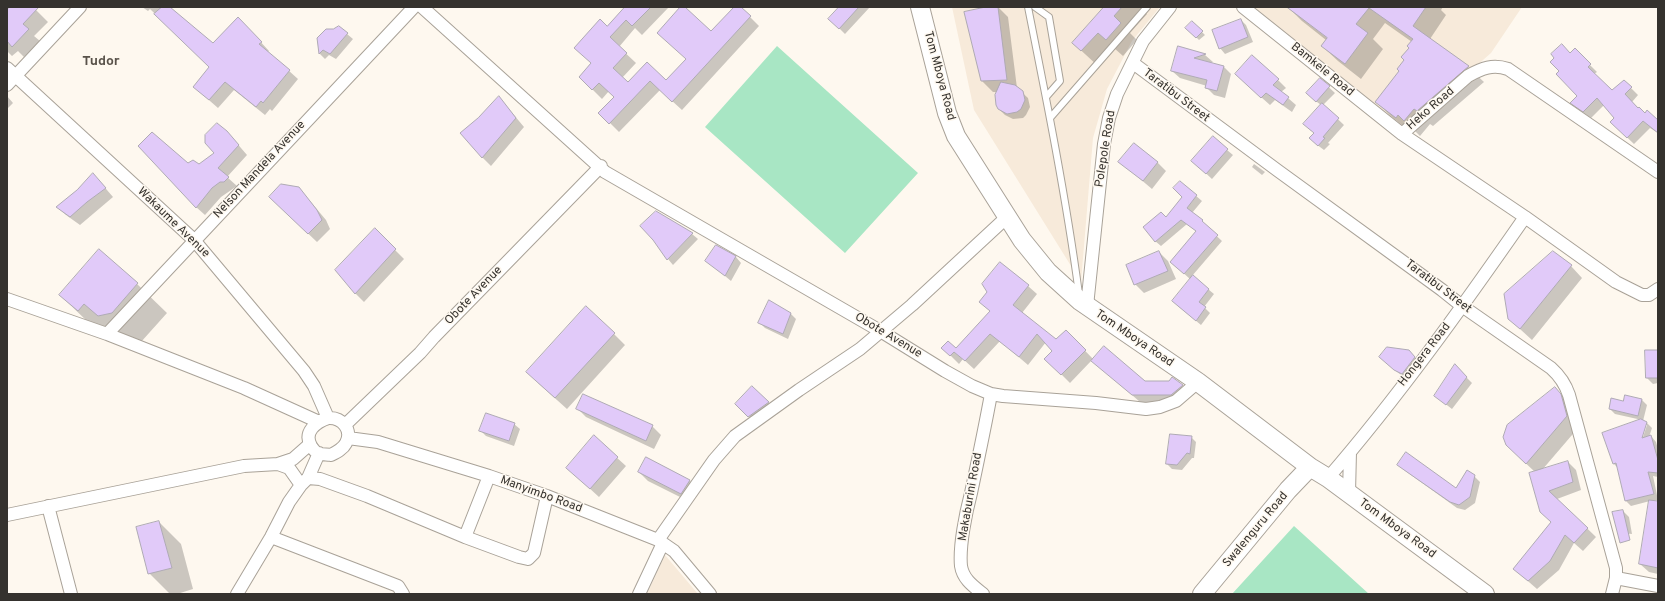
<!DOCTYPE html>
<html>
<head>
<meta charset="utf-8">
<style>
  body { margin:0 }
  #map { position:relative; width:1665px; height:601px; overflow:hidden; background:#fef8ef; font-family:Overpass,sans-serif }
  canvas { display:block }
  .frame { position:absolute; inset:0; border:8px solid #35322e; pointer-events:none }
</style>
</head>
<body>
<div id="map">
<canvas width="1665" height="601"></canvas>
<div class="frame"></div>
</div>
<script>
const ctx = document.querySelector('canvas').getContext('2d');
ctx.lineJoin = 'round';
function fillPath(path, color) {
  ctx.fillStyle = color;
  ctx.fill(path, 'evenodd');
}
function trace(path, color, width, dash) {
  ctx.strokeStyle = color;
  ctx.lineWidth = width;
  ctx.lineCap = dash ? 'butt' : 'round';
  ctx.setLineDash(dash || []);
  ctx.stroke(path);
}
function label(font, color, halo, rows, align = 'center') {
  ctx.font = font + ' Overpass,sans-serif';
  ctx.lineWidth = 3;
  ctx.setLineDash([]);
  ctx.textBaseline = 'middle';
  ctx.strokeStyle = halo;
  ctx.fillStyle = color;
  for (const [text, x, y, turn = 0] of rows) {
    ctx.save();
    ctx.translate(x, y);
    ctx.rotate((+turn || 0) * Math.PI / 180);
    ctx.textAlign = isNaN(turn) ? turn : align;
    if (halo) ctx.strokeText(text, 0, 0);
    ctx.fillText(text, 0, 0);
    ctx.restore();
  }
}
fillPath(new Path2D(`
  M952 7H1160L1132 41 1107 89 1093 138 1081 282 974 110Z
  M1248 7H1522L1491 53 1401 132Z
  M665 555 698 594H647Z`), '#f7eada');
fillPath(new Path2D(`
  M777 46 918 173 845 253 705 127Z
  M1294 526 1369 594H1232Z`), '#a8e6c4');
fillPath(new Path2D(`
  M11 7H33L48 22 34 36 40 41 24 57 18 51 12 56 7 51V12Z
  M142 7H169L213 44 247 27 269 51 268 52 298 79 272 111 270 109 265 115 234 90 218 108 194 87 210 67 150 9 148 11Z
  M626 7H669L642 35 635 28 619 47 636 63 622 78 628 83 647 64 666 82 687 59 682 7 712 32 735 7H740L759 26 682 110 660 90 619 132 600 113 615 97 609 91 602 99 580 77 592 64 607 27Z
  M840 7H870L845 34 830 19Z
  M991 7H998L1008 17 1017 88 1028 98 1030 107 1026 115 1023 118 1013 119 1005 115 999 109 998 92H993L982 81Z
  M1105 7H1140L1147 14 1130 33 1137 40 1123 56 1114 48 1098 66 1073 43Z
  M1288 7H1443L1441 10 1446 15 1430 39 1468 67 1484 82 1433 126 1430 124 1420 136 1414 130 1412 133 1392 117 1376 102 1400 71 1412 42 1385 23 1373 39 1383 49 1361 79 1338 61 1322 46 1326 40 1302 21Z
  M1241 20 1246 25 1253 42 1225 54 1220 48Z
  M1192 22 1205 35 1199 40 1187 28Z
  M347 34 353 39 336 59 329 55 325 59 320 54 318 38Z
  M1178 47 1205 55 1213 62 1209 63 1223 66 1231 74 1225 98 1214 95 1206 87 1207 86 1180 78 1172 71Z
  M1571 54 1582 57 1597 72 1594 74 1612 92 1624 81 1638 95 1632 102 1645 114 1658 121V133L1650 128 1634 144 1611 122 1615 118 1604 105 1591 118 1578 109 1572 103 1578 96Z
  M1320 79 1335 93 1323 105 1344 125 1328 143 1330 144 1324 150 1316 144 1315 133 1310 130 1321 105 1313 99Z
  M1278 80 1286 88 1281 92 1296 105 1292 112 1275 100 1270 105 1244 82Z
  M7 96 13 103 7 109Z
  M499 97 524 127 491 166 482 157 479 119Z
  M235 141 247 155 227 177 237 186 221 197 205 215 196 207 188 164 199 165Z
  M1227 150 1233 155 1212 179 1198 166Z
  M1120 162H1157L1166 171 1152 189Z
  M1254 164 1265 172 1262 175 1252 167Z
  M1180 182 1202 201 1192 213 1222 241 1192 276 1214 294 1204 307 1210 313 1201 325 1178 306 1190 279 1171 262 1197 232 1187 224 1161 246 1155 241 1166 218 1184 197Z
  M101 183 113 197 80 225 66 215 57 207Z
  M299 188 326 220 330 229 317 242 279 206Z
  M375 230 404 259 364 302 355 293Z
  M692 234 698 239 673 265 668 259Z
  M717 246 736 257 741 263 731 281 707 261Z
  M1159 252 1168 261 1176 279 1144 293 1135 284Z
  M1571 266 1582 278 1532 340 1509 319Z
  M137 284 167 313 141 342 90 324 60 295Z
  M1028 286 1037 294 1022 313 1056 341 1066 331 1094 360 1144 382H1170L1173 379 1190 393 1179 402H1140L1092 360 1070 383 1046 359 1054 351 1046 342 1028 365 1000 341 974 369 963 359 959 364 943 348 956 350 991 312 980 302Z
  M770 302 791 314 796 319 788 339 765 328 759 322Z
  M614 334 625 345 567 409 538 383Z
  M1408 351 1420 363 1408 379 1401 375 1386 363Z
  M1658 351V383L1653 384 1647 378Z
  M1455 366 1472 383 1452 409 1435 396Z
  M752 388 774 408 755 422 736 404Z
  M1555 388 1567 400 1578 428 1542 470 1568 462 1576 470 1581 490 1557 499 1596 537 1583 551 1574 543 1559 570 1537 589 1514 569 1552 523 1535 472 1519 457Z
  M1626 396 1642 400 1647 405 1643 421 1647 423 1652 428 1649 437 1651 436 1656 442 1658 449V477L1653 476 1658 500 1652 501 1658 502V535L1650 501 1631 506 1625 500 1619 469 1614 464 1642 420 1615 414 1610 409 1624 402ZM1645 425H1647L1641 443 1639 442Z
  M577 408 652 426 661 435 654 449 586 417Z
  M514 424 520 429 514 446 486 436 480 430Z
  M594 437 626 466 599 497 576 476Z
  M1191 437 1196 442 1194 458H1192L1182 470 1172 469 1167 464Z
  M647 458 690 481 698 489 690 502 648 481 639 472Z
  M1398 465 1456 489 1474 476 1480 482 1475 503 1465 510 1457 508 1404 470Z
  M1623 511 1629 517 1632 534 1622 533Z
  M159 522 181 544 193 589 177 594H170L149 573Z
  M1658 550V574L1649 572 1640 564Z`), '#0003');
const building = new Path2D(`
  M10 7H39L23 24 29 29 12 47 7 41V10Z
  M162 7H170L213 43 238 17 262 42 259 44 290 70 263 103 261 101 256 107 225 82 209 100 193 87 209 67 154 14Z
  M625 7H651L632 26 626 20 610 37 627 53 613 68 628 82 647 62 666 80 686 59 657 33 680 7H685L711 31 734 7H741L751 16 672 102 650 81 609 124 598 113 614 97 599 83 592 90 579 77 591 63 574 48 600 19 607 26Z
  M839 7H859L839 29 828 19Z
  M986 7H998L1007 80 981 81 964 12Z
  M1104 7H1122L1114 16 1121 23 1106 40 1098 33 1081 51 1072 43Z
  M1287 7H1426L1413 26 1469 66 1417 111 1414 109 1404 121 1398 115 1396 118 1375 102 1399 71 1397 69 1404 60 1401 57 1409 48 1407 46 1413 39 1369 8 1356 24 1368 33 1345 64 1321 46 1327 38Z
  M1241 19 1248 37 1219 49 1212 30Z
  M1192 21 1203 31 1196 38 1185 28Z
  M339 26 348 33 330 54 323 50 319 54 317 38 326 29H333Z
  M1562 44 1570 53 1575 48 1591 64 1588 67 1612 90 1624 80 1632 87 1625 94 1638 108 1639 107 1645 113 1647 110 1658 120V133L1643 121 1627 138 1610 122 1614 118 1597 98 1583 112 1570 103 1577 96 1556 74 1559 71 1550 62 1554 58 1551 54Z
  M1178 46 1206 54 1194 58 1224 66 1217 91 1205 88 1207 80 1171 71Z
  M1252 55 1279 79 1273 85 1289 97 1283 105 1266 93 1261 98 1235 74Z
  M1320 78 1330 86 1316 102 1306 93Z
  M1001 82 1015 85 1023 91 1025 100 1021 109 1017 112 1007 114 998 109 996 105 995 95Z
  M499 96 516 118 482 158 460 133 478 118Z
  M1322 103 1339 118 1323 137 1325 138 1318 146 1309 138 1314 133 1303 124Z
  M217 123 227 131 239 145 218 168 229 177 224 182H220L212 188 196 208 138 146 152 132 188 163 193 160 199 164 214 153 205 143V135Z
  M1213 136 1228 149 1206 174 1191 161Z
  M1134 143 1158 162 1143 181 1118 162Z
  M93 173 106 188 87 202 70 217 56 207 77 190Z
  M1180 181 1197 195 1187 208 1203 220 1202 221 1218 235 1184 274 1170 262 1196 231 1181 220 1155 242 1143 227 1161 212 1166 217 1182 197 1173 188Z
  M281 184 299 187 317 210 322 220 308 234 269 197Z
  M656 211 693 233 667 260 653 240 640 226Z
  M375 228 396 249 355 294 335 270Z
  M716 245 736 256 725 276 705 261Z
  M99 249 138 283 112 313 98 316 84 304 78 311 59 295Z
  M1159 251 1168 271 1134 285 1126 265Z
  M1553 251 1572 265 1520 329 1508 319 1504 294Z
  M1000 262 1029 285 1013 305 1056 339 1066 330 1086 350 1061 375 1044 359 1052 351 1037 334 1019 357 990 334 965 361 954 352 950 356 941 348 948 341 956 348 990 311 979 302 987 292 982 284Z
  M1193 275 1209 289 1199 302 1206 307 1196 321 1172 301Z
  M769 300 791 313 783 334 758 323Z
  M586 306 615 333 555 398 526 372Z
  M1104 346 1145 381H1169L1172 377 1183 385 1171 395H1132L1091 361Z
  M1387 347 1409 350 1415 357 1402 374 1394 370 1379 357Z
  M1645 350H1658V378H1646Z
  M1455 364 1467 377 1446 405 1434 396Z
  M752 386 769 402 748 417 735 404Z
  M1555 387 1561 394 1567 416 1526 464 1506 445 1503 437 1507 425Z
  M583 394 653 425 646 441 576 409Z
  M1625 395 1642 399 1638 416 1609 409 1611 398 1623 401Z
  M486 413 515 423 509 441 479 431Z
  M1641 419 1647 422 1642 438 1651 435 1658 460V473L1648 472 1654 494 1625 501 1616 463 1613 464 1602 433Z
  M1170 434 1192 436 1190 454 1187 453 1177 465 1166 464Z
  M594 435 618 457 590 489 566 468Z
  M1406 452 1456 488 1467 470 1475 475 1470 497 1459 505 1450 502 1397 465Z
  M646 457 690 480 681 494 638 472Z
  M1568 461 1573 482 1549 491 1588 528 1574 543 1565 535 1550 561 1528 581 1513 569 1551 522 1540 512 1529 473Z
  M1649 500 1658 501V568L1639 564Z
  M1623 510 1630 540 1620 543 1612 512Z
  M159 521 172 568 148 574 136 527Z`);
fillPath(building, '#e1caf9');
trace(building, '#afaab4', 1);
const lane = new Path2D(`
  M1028 7C1047 102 1066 197 1079 294
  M1035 7 1049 17 1060 81 1046 97
  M1050 118 1147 7`);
const street = new Path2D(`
  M422 7 605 172 882 332 945 371 972 386 991 394 1003 396 1096 403 1146 409 1160 407 1176 401 1198 382
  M1243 7 1402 134 1525 217 1616 282 1642 295H1649L1658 289
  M1133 63 1277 170 1442 290 1462 306 1551 368C1560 376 1565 383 1569 395L1616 568V578L1612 594
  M7 68 194 240 304 371 314 386 328 418
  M7 85 80 7
  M1402 134 1468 76C1482 68 1493 64 1508 69L1658 172
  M7 299 107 334 244 388 319 422
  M1087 306 1104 144 1109 118 1117 94 1143 41 1170 7
  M107 334 414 7
  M328 418C342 417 353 430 346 443 343 449 337 452 331 455 327 454 322 455 318 453 315 452 313 449 311 446 303 432 316 422 328 418Z
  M345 425 420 353 434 337 601 166
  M348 438 378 442 489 476 547 496 658 540 674 551 710 594
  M278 464 289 468 301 485
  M308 478 320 479 367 496 465 537 489 476
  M1328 478C1399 396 1463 306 1525 217
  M1349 493 1350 452
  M48 506 71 594
  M7 515 244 466 278 464 293 459 310 444
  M271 537 398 586 403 594
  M465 537 519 557 528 559 534 553 547 496
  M658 540 714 460 735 436 799 390 860 349 912 305 1007 217
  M1616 578 1658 586
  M237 594 271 537 289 502 301 485 308 478 319 453
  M639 594 663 543
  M983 594C973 586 963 579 961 566 959 546 966 512 971 493 978 460 985 427 991 394`);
const secondary = new Path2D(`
  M920 7 947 113 956 136 1022 240 1048 272 1080 301 1198 382 1310 467 1328 478 1485 594
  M1202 594 1288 490 1310 467`);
trace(lane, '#a9a298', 8);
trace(street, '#a9a298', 14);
trace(secondary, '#a9a298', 20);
trace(lane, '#fff', 6);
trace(street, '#fff', 12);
trace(secondary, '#fff', 18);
label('12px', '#35322e', '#fef8ef', [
  ["Bamkele Road",1322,70,39],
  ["Tom Mboya Road",939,76,75],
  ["Taratibu Street",1176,96,37],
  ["Heko Road",1431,109,-41],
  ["Polepole Road",1106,149,-81],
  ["Nelson Mandela Avenue",260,170,-47],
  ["Wakaume Avenue",173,223,44],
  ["Taratibu Street",1438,287,37],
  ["Obote Avenue",474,296,-46],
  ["Obote Avenue",888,336,31],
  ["Tom Mboya Road",1134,339,34],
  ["Hongera Road",1425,355,-52],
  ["Manyimbo Road",541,495,20],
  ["Makaburini Road",971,497,-80],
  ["Tom Mboya Road",1397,529,36],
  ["Swalenguru Road",1256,530,-50]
]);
label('bold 14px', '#59524a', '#fef8ef', [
  ["Tudor",101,62]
]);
</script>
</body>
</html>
